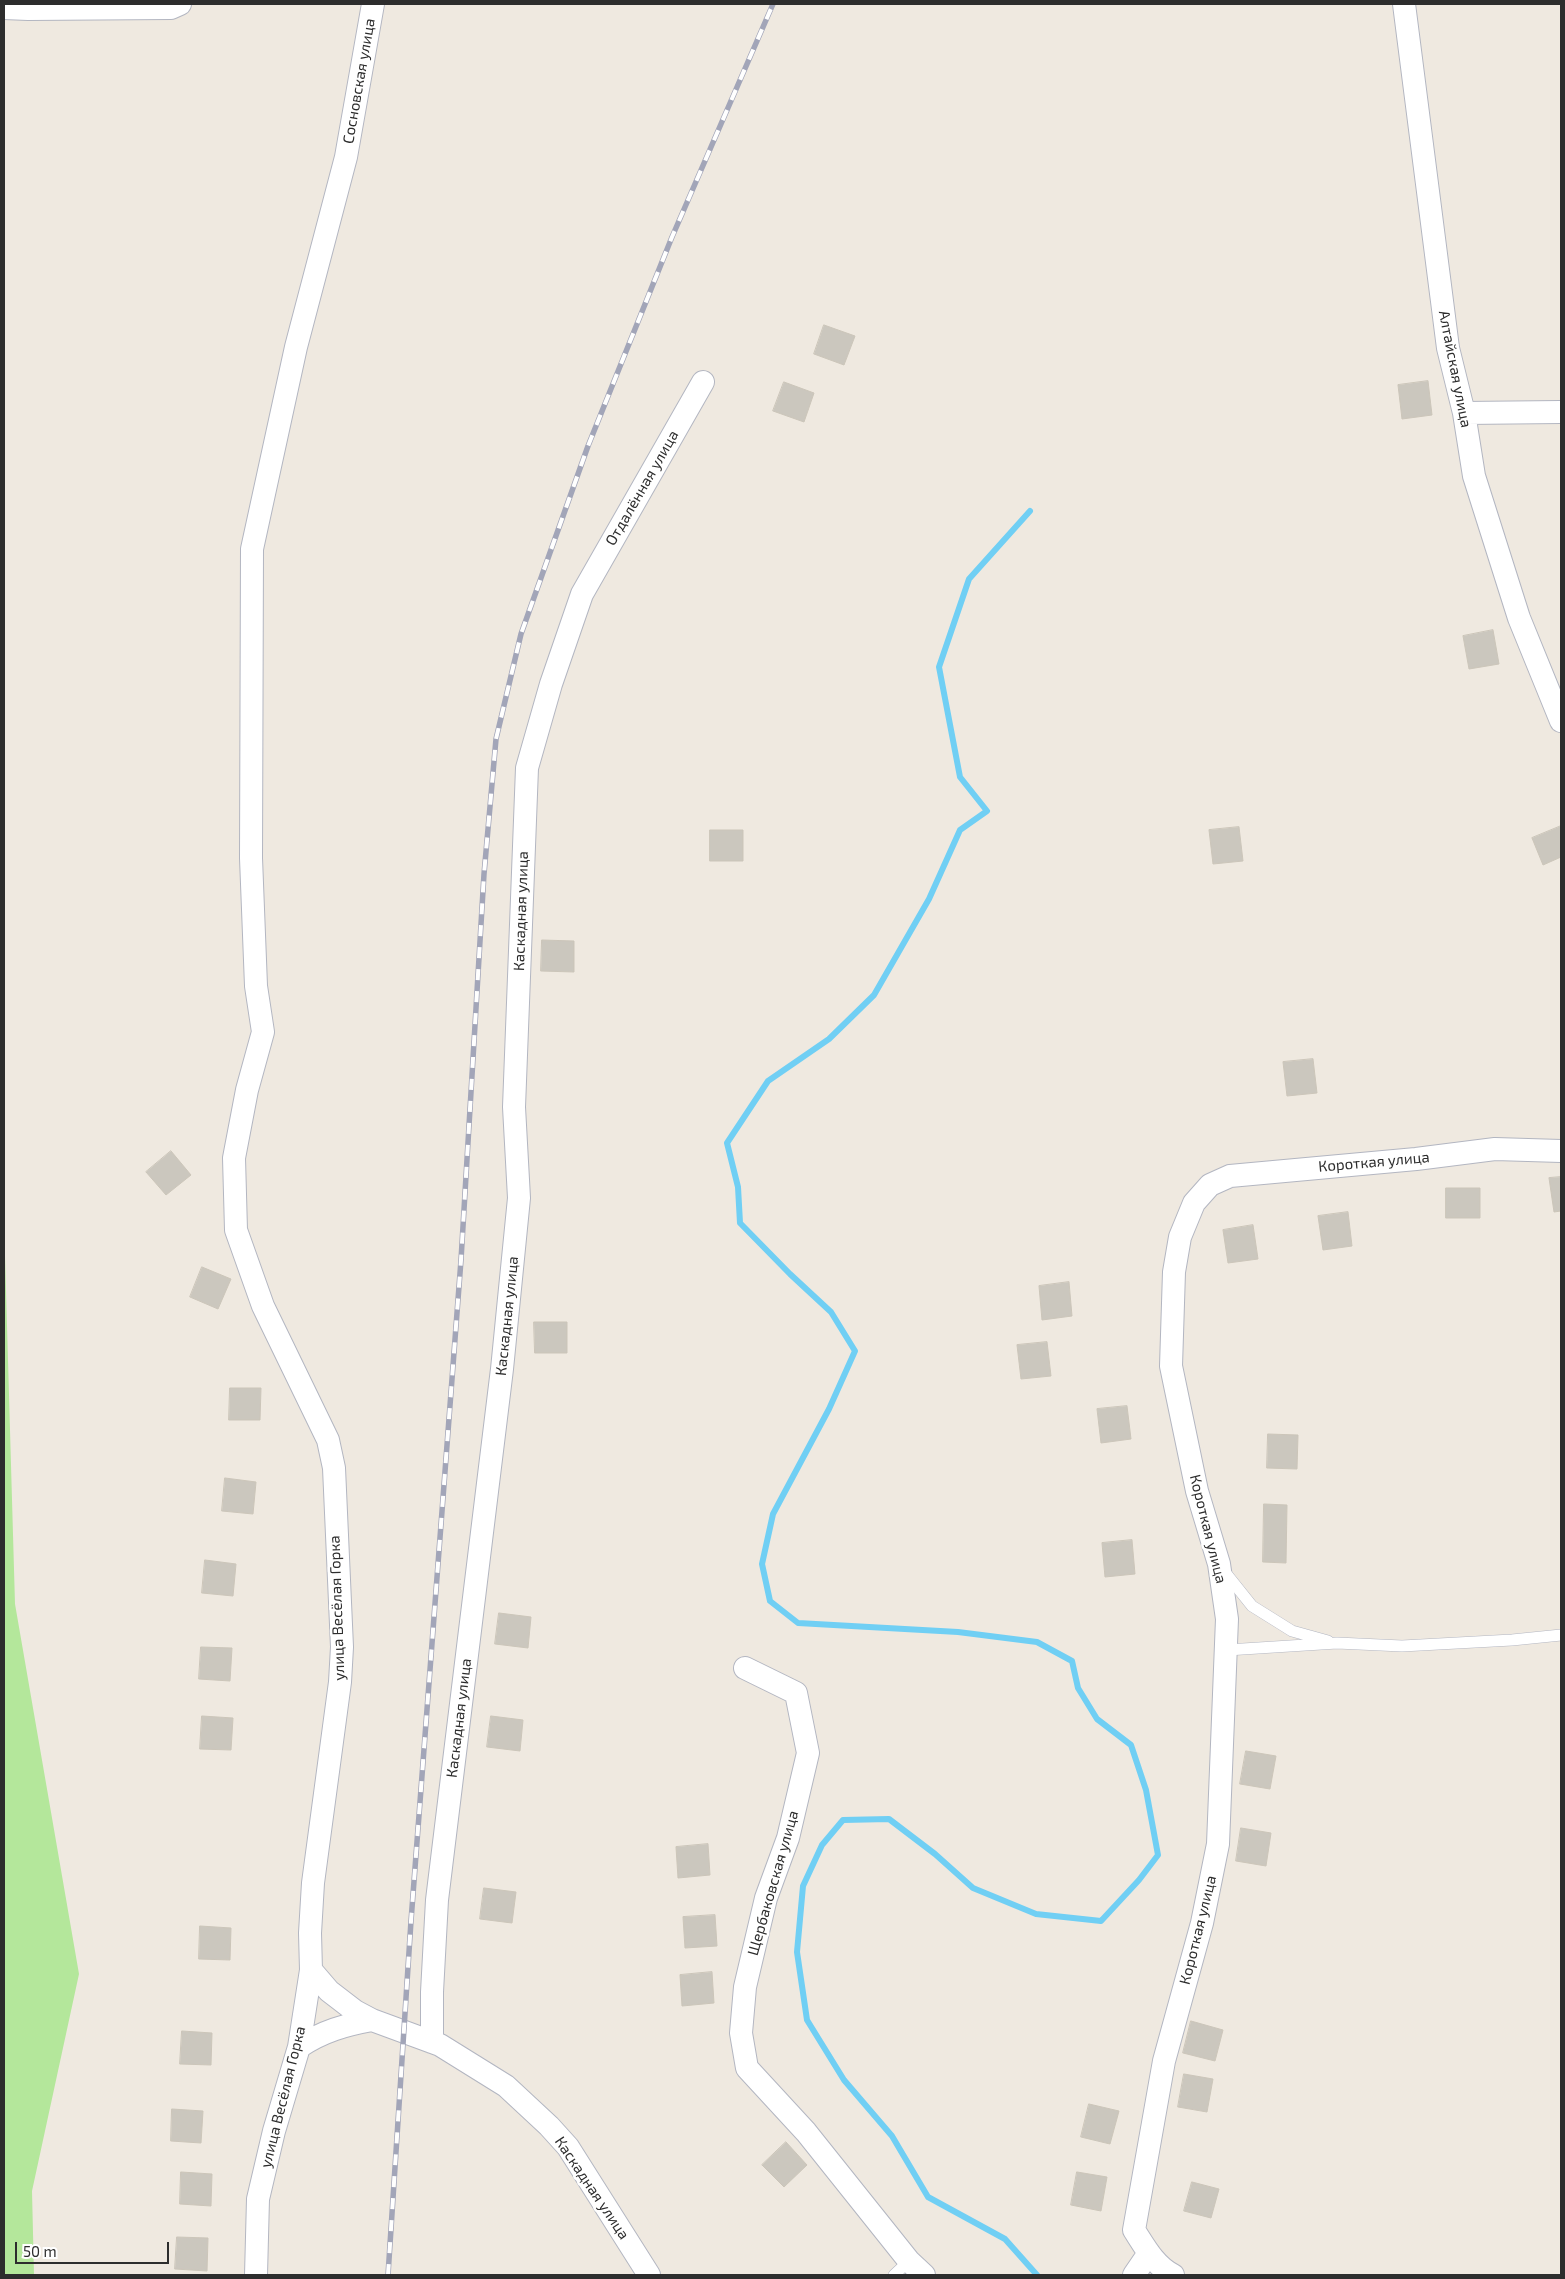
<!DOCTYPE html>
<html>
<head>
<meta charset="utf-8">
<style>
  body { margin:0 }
  #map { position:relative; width:1565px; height:2279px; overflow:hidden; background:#efe9e0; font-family:"Exo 2",sans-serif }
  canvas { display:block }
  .frame { position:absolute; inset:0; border:5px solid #2d2d2d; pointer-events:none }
  .scale { position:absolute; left:15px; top:2242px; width:154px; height:22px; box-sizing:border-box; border:2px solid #2d2d2d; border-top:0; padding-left:6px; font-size:15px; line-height:18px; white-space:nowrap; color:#2d2d2d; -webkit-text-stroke:4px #fff; paint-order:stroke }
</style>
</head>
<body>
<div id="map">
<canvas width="1565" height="2279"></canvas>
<div class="frame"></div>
<div class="scale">50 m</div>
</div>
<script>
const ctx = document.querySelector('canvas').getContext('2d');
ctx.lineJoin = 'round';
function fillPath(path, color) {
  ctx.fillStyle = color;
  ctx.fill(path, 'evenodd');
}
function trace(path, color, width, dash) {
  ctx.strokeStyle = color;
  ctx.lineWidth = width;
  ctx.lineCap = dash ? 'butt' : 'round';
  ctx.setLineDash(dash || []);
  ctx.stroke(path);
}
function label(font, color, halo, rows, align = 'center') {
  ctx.font = font + ' "Exo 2",sans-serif';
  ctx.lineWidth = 5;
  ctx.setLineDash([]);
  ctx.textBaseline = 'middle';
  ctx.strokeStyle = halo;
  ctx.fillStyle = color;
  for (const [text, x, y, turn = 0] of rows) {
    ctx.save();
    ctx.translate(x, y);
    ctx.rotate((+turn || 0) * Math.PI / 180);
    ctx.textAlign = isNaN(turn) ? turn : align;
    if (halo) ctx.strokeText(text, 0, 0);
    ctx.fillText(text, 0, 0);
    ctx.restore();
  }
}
fillPath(new Path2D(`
  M4 1221 15 1604 79 1974 32 2191 34 2275H4Z`), '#b4e79b');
trace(new Path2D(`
  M1030 511 969 579 939 667 960 777 987 811 960 830 929 899 874 995 829 1039 768 1081 727 1143 738 1187 740 1223 790 1274 831 1312 855 1351 829 1409 773 1514 762 1564 770 1601 798 1623 958 1632 1037 1642 1072 1661 1078 1688 1097 1719 1131 1745 1146 1790 1158 1855 1139 1880 1101 1921 1036 1914 973 1888 935 1854 889 1819 843 1820 822 1845 803 1886 797 1952 807 2020 844 2080 892 2136 928 2197 1005 2239 1037 2275`), '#70cff4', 6);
const building = new Path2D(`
  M824 325 855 336 844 365 814 354Z
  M1428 381 1432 415 1402 419 1398 385Z
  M784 382 814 393 804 422 773 411Z
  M1493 630 1499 664 1469 669 1463 636Z
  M1561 826V857L1543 865 1532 838Z
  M1239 827 1243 861 1213 864 1209 830Z
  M710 830H743V861H710Z
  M542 940 574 941V972L541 971Z
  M1313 1059 1317 1093 1287 1096 1283 1062Z
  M171 1151 191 1175 166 1195 146 1172Z
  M1561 1177V1211L1554 1212 1549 1178Z
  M1446 1188H1480V1218H1446Z
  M1348 1212 1352 1246 1323 1250 1318 1216Z
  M1253 1225 1258 1259 1228 1263 1223 1230Z
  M202 1267 231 1279 218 1309 190 1297Z
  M1069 1282 1072 1316 1042 1320 1039 1286Z
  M534 1322H567V1353H535Z
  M1047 1342 1051 1376 1021 1379 1017 1345Z
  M230 1388H261L260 1420H229Z
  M1127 1406 1131 1439 1101 1443 1097 1409Z
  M1268 1434 1298 1435 1297 1469 1267 1468Z
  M225 1478 256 1482 253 1514 222 1511Z
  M1264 1504 1287 1505 1286 1563 1263 1562Z
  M1132 1540 1135 1574 1105 1577 1102 1543Z
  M205 1560 236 1564 233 1596 202 1593Z
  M499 1613 531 1617 528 1648 495 1644Z
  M201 1647 232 1648 230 1681 199 1679Z
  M202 1716 233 1718 231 1750 200 1749Z
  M491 1716 523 1720 520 1751 487 1747Z
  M1246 1751 1276 1756 1270 1789 1240 1784Z
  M1241 1828 1271 1833 1266 1866 1236 1861Z
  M708 1844 710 1875 678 1878 676 1847Z
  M484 1888 516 1892 512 1923 480 1919Z
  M715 1915 717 1946 685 1948 683 1917Z
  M200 1926 231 1928 230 1960 199 1959Z
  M712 1972 714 2003 682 2006 680 1975Z
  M1191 2021 1223 2030 1215 2061 1183 2053Z
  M182 2031 212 2033 211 2065 180 2064Z
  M1184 2074 1213 2079 1207 2112 1178 2107Z
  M1089 2104 1119 2111 1110 2144 1081 2137Z
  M172 2109 203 2111 201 2143 171 2141Z
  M786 2142 807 2165 784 2187 762 2165Z
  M181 2172 212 2174 211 2206 180 2204Z
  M1077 2172 1107 2177 1101 2211 1071 2205Z
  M1192 2182 1219 2189 1211 2218 1184 2211Z
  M177 2237 208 2238 207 2271 175 2269Z`);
fillPath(building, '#cbc7be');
trace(building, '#cbc5b9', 1);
const service = new Path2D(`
  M1224 1571 1252 1606 1292 1631 1328 1641
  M1227 1650 1337 1643 1402 1646 1512 1640 1561 1635
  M894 2275 909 2261`);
const minor = new Path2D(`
  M4 4V8L28 9 171 8 180 4
  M1404 4 1448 348 1464 413 1474 476 1519 618 1561 721
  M1464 413 1561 412
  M745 1668 796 1693 808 1753 788 1838 766 1898 745 1987 741 2033 747 2068 806 2132 909 2261 924 2275
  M311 1970 329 1991 355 2011 372 2020 440 2045 506 2086 549 2126 568 2147 649 2275
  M432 2042V1992L437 1900 502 1369 519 1198 514 1107 527 768 551 684 582 594 703 382
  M299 2047C323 2031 345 2025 372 2020
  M256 2275 258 2199 274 2131 299 2047 311 1970 310 1933 313 1883 340 1682 342 1647 334 1468 328 1440 263 1306 236 1230 234 1158 247 1090 263 1032 256 986 251 858 252 549 296 347 346 157 373 4
  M1134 2275 1149 2253
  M1173 2275C1155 2266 1145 2247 1134 2230L1164 2061 1202 1923 1218 1844 1227 1619 1219 1564 1197 1491 1171 1366 1174 1272 1180 1237 1194 1203 1210 1185 1230 1176 1416 1159 1495 1149 1561 1151`);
trace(service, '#b3b6c1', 12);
trace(minor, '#b3b6c1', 24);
trace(service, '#fff', 11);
trace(minor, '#fff', 22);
const rail = new Path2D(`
  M388 2275 411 1921 461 1260 484 874 496 739 521 634 588 446 672 237 773 4`);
trace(rail, '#a2a5b8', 5.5);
trace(rail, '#fff', 4, [11]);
label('15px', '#2d2d2d', '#fff', [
  ["Сосновская улица",359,81,-80],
  ["Алтайская улица",1455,369,79],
  ["Отдалённая улица",642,488,-60],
  ["Каскадная улица",521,911,-88],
  ["Короткая улица",1374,1162,-5],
  ["Каскадная улица",507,1316,-84],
  ["Короткая улица",1208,1529,76],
  ["улица Весёлая Горка",337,1608,-92],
  ["Каскадная улица",459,1718,-83],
  ["Щербаковская улица",773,1883,-74],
  ["Короткая улица",1198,1930,-76],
  ["улица Весёлая Горка",283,2097,-76],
  ["Каскадная улица",592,2188,56]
]);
</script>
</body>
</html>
